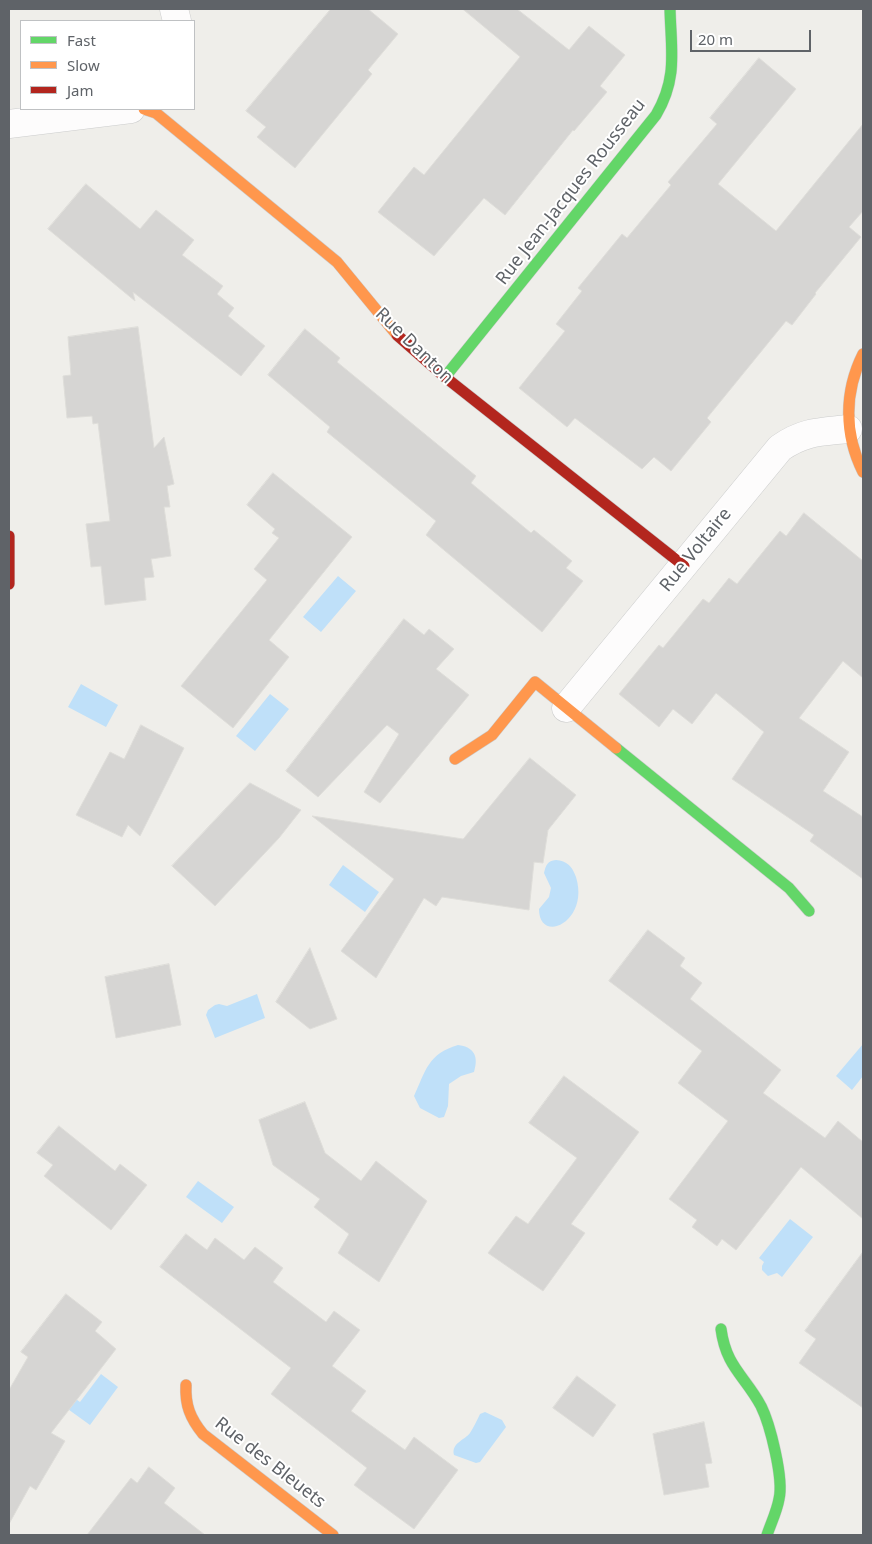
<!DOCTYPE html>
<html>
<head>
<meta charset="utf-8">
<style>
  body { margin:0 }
  #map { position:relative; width:872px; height:1544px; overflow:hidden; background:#efeeea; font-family:"Noto Sans",sans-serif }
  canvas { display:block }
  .frame { position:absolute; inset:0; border:10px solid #5f6368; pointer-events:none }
  .legend { position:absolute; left:20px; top:20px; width:175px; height:90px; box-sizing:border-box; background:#fff; border:1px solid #bfc1c3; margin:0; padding:6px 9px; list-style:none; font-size:15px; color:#5f6368 }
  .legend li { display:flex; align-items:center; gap:10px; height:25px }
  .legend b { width:25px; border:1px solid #bfc1c3 }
  .scale { position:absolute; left:690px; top:30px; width:121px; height:22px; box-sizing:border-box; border:2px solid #5f6368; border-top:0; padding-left:6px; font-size:15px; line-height:18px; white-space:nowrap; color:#5f6368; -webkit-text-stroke:4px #fff; paint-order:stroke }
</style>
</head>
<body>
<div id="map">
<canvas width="872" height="1544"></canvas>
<div class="frame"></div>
<ul class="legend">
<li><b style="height:6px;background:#63d668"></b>Fast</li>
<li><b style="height:6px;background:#ff974d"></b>Slow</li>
<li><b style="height:6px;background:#b3261e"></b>Jam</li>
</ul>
<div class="scale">20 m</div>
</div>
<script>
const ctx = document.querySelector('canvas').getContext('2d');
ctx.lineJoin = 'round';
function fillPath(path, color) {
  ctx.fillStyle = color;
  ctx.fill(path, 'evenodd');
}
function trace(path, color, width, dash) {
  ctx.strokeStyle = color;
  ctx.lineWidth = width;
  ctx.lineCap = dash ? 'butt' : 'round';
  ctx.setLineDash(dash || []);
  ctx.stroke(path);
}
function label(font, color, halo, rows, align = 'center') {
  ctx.font = font + ' "Noto Sans",sans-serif';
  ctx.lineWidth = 4;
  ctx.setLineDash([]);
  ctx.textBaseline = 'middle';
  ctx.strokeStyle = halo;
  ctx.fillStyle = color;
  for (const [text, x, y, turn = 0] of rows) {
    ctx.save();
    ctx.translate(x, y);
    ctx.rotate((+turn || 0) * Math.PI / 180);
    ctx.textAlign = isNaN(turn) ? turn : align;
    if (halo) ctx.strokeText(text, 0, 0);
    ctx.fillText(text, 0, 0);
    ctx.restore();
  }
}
fillPath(new Path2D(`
  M338 576 356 591 321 632 303 617Z
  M81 684 118 705 106 727 68 707Z
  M270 694 289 709 255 751 236 736Z
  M556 860C567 861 572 866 576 877 590 922 539 945 539 909L549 897 551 888 544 873C546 865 547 861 556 860Z
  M343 865 379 892 365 912 329 885Z
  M257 994 265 1018 215 1038 206 1015 208 1010 215 1005 219 1004 227 1006Z
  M863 1044V1076L852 1090 836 1076Z
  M458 1045C474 1047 479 1056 474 1072L461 1076 449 1084 448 1106 444 1117 439 1118 420 1108 414 1096C426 1070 428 1054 458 1045Z
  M198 1181 234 1207 222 1223 186 1197Z
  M790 1219 813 1237 782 1277 777 1273 768 1276 762 1270V1266L764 1262 759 1258Z
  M101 1374 118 1387 90 1425 65 1407 73 1397 80 1402Z
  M485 1412 502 1420 506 1427 480 1462 476 1463 454 1455C451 1443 465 1440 470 1433 474 1427 477 1420 480 1414Z`), '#bfe0f9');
const building = new Path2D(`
  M331 9H368L398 34 368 70 372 74 295 168 257 137 266 127 246 111Z
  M463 9H517L569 50 589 26 625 55 600 86 607 92 574 131 573 130 505 215 484 198 434 256 378 212 414 167 424 175 520 57Z
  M759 58 796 89 718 184 776 231 863 124V211L849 227 861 237 815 293 816 294 792 325 786 321 707 418 711 422 671 471 654 457 642 469 575 418 567 427 519 388 565 331 556 324 582 291 578 288 622 234 627 238 671 185 668 182 717 124 710 118Z
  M86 184 140 229 156 210 194 240 182 255 223 286 217 294 234 308 228 316 265 346 241 376 133 292 135 301 48 229Z
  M138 327 154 448 164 437 174 484 167 486 170 507H164L171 556 151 559 154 577 144 578 146 600 105 605 101 566 91 567 86 524 110 521 98 423 93 424 92 416 67 418 63 376 71 375 68 337Z
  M305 329 340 358 337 362 476 476 471 483 531 533 534 530 572 561 566 568 583 581 542 632 426 535 436 521 327 432 330 427 268 375Z
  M273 473 352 537 269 640 289 657 233 728 181 686 267 580 254 569 279 538 272 533 275 529 247 505Z
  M804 513 863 561V678L843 661 799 718 849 752 823 791 863 817V879L810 841 814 835 732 779 764 732 716 693 692 724 673 709 659 727 619 694 659 645 663 648 703 599 709 603 729 578 737 584 780 531 786 536Z
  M404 619 424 635 429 629 454 649 436 669 469 695 380 803 364 792 399 734 387 725 318 797 286 771Z
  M141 725 184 748 140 836 128 825 122 837 76 815 110 752 124 759Z
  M530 758 576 795 548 830 543 863 534 862 529 910 442 897 436 906 424 898 376 978 341 951 394 879 312 816 463 839Z
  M250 783 301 810 279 838 215 906 172 866Z
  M648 930 685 958 680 966 702 983 690 999 781 1070 763 1093 825 1138 838 1121 863 1142V1219L801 1167 736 1250 722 1239 717 1246 692 1227 697 1220 669 1199 728 1121 678 1083 702 1051 609 981Z
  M310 948 337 1019 310 1029 276 1002Z
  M169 964 181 1025 116 1038 105 977Z
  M564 1076 639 1132 571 1224 585 1233 543 1291 488 1253 516 1216 528 1224 577 1158 529 1123Z
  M305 1102 325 1153 361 1181 376 1161 427 1201 379 1282 338 1253 349 1234 314 1207 320 1199 273 1165 259 1120Z
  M59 1126 115 1171 120 1164 147 1185 111 1230 44 1176 53 1165 37 1153Z
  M186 1234 207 1250 215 1238 244 1260 255 1247 283 1268 273 1282 326 1322 334 1311 360 1330 332 1366 366 1391 351 1411 405 1450 414 1437 458 1470 414 1529 354 1485 367 1468 271 1394 291 1368 160 1267Z
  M863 1252V1408L799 1363 816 1339 805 1331Z
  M66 1294 102 1322 95 1331 116 1349 51 1433 65 1441 36 1490 30 1486 9 1524V1390L28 1357 21 1352Z
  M577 1376 616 1405 593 1437 553 1408Z
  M704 1422 712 1463 705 1464 709 1487 664 1495 653 1434Z
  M149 1467 175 1488 164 1503 205 1535H87L131 1478 137 1483Z`);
fillPath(building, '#d6d5d3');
trace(building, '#deddd9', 1);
const street = new Path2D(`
  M174 9 177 21
  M9 124 131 109
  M566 708 780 448C804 431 821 432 848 429`);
const fast = new Path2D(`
  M445 377 656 115C678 78 671 50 670 9
  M616 748 789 888 809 911
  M721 1329C726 1367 745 1376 761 1406 770 1424 784 1479 779 1499 777 1511 771 1523 767 1535`);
const slow = new Path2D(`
  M144 109 156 113 337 262 397 335
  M863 354C844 392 844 434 863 472
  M455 759 492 735 535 682 616 748
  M186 1385C185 1405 190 1418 203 1434L333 1535`);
const jam = new Path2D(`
  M397 335 445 377 684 566
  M9 536V584`);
trace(street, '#cbcccc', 29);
trace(fast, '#cacacb', 12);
trace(slow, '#cacacb', 12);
trace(jam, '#cacacb', 12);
trace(street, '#fdfcfc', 28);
trace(fast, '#63d668', 11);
trace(slow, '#ff974d', 11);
trace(jam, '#b3261e', 11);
label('18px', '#5f6368', '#fff', [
  ["Rue Jean-Jacques Rousseau",571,192,-52],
  ["Rue Danton",414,346,44],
  ["Rue Voltaire",696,550,-51],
  ["Rue des Bleuets",270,1463,38]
]);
</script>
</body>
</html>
